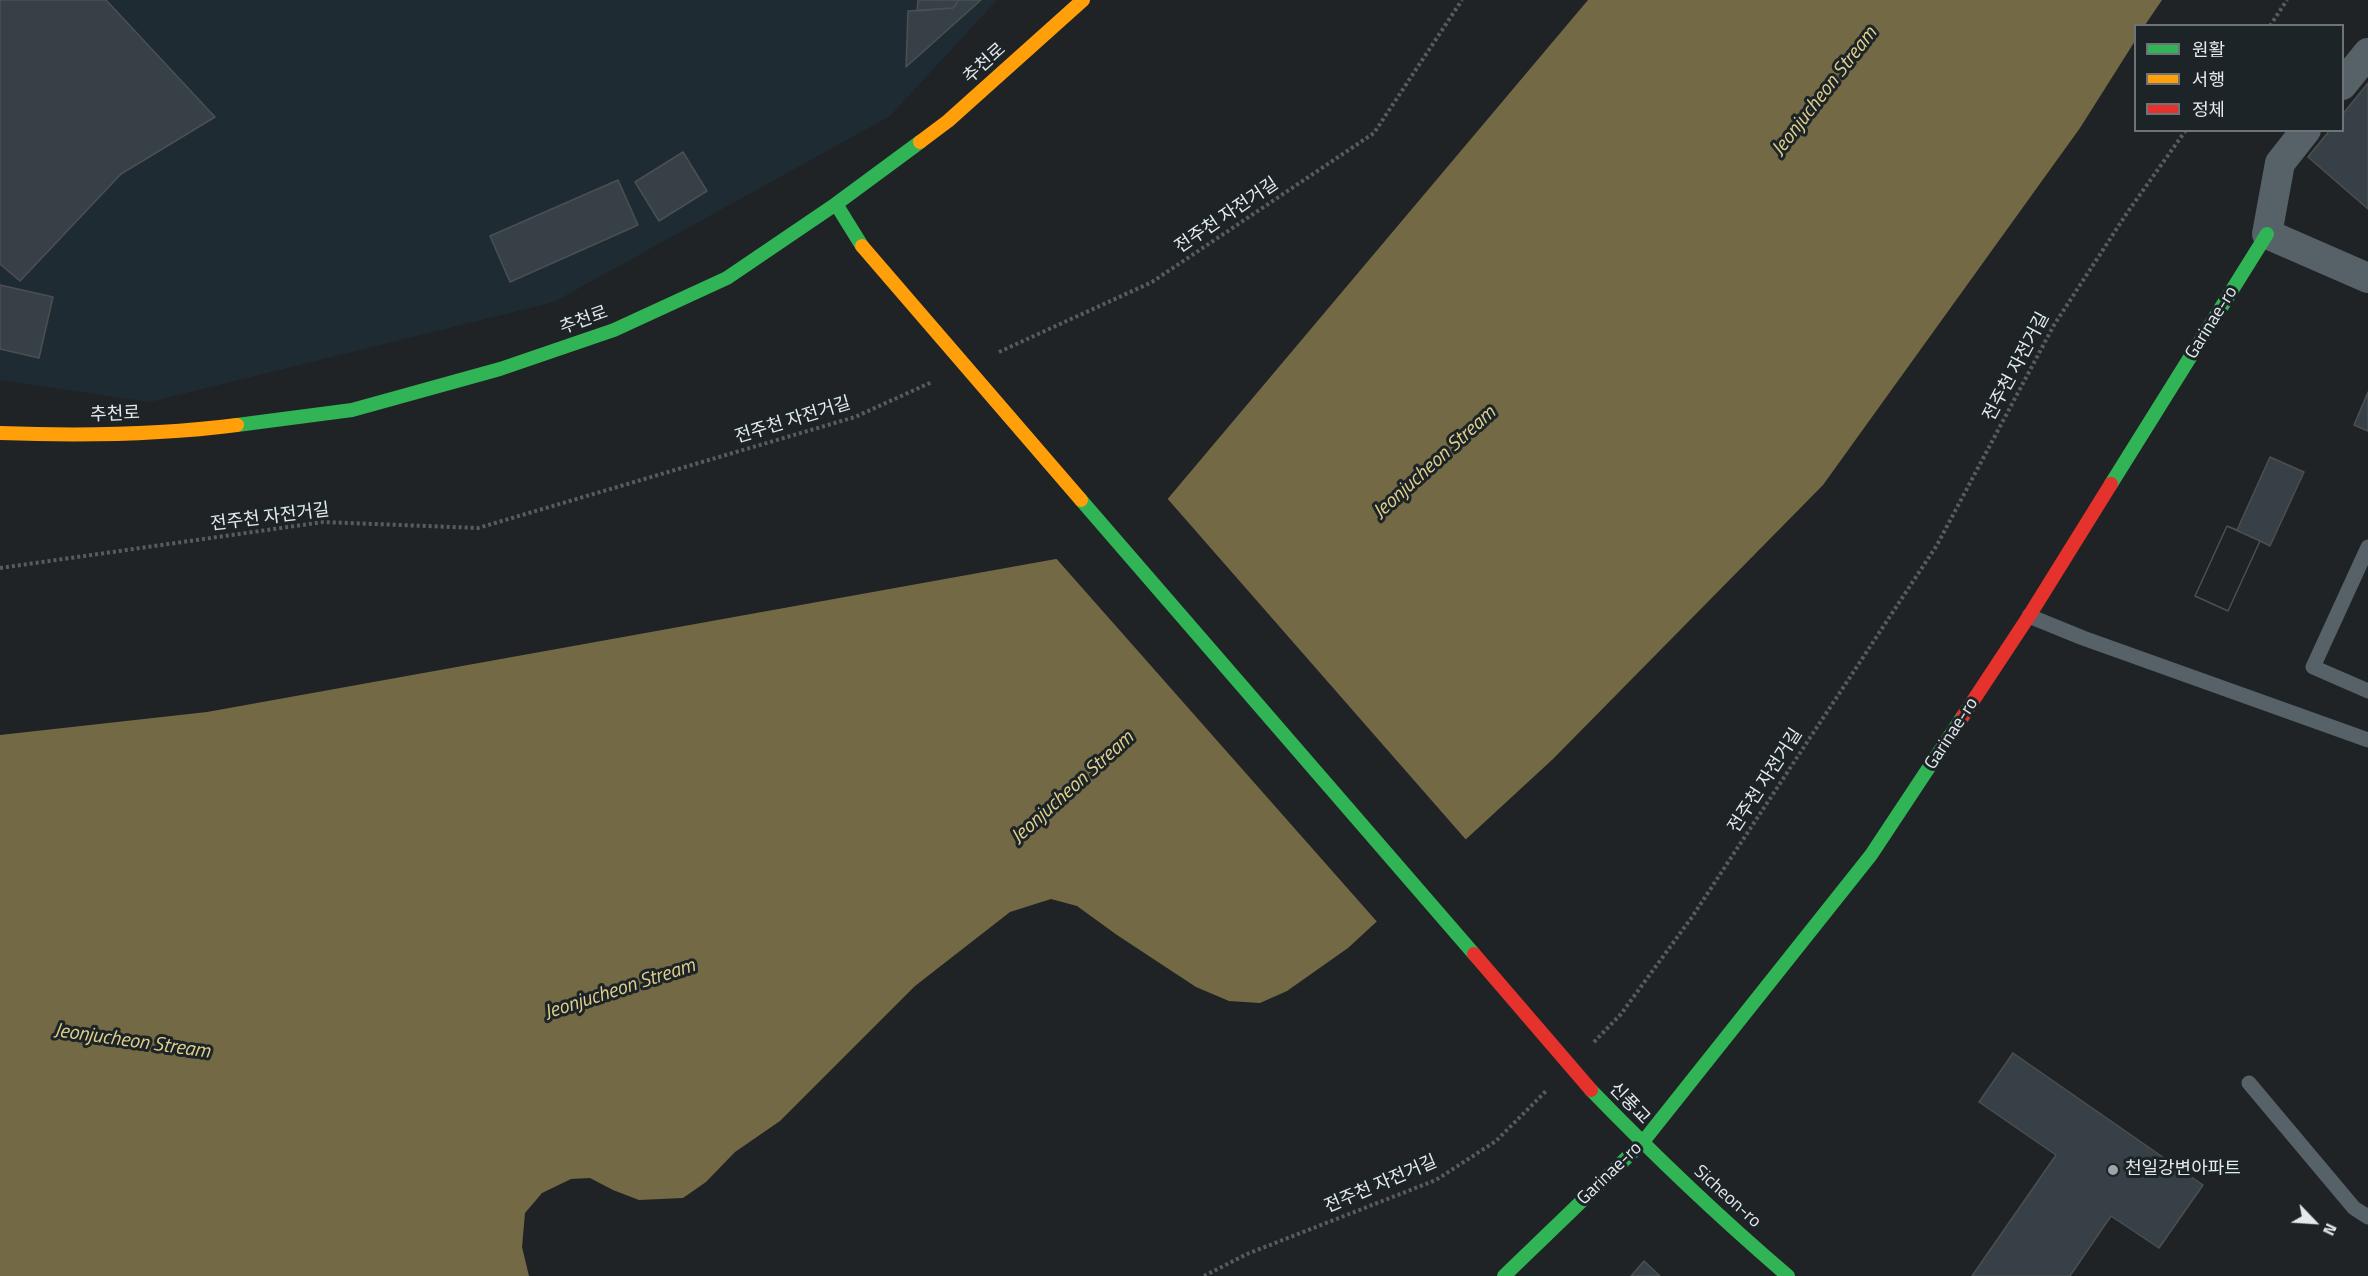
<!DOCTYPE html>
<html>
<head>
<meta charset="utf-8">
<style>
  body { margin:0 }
  #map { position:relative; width:2368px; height:1276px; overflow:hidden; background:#202325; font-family:"Titillium Web","Noto Sans KR",sans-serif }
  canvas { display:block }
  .legend { position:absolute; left:2134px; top:24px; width:210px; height:108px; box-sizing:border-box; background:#1d2428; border:2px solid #6d7376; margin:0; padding:8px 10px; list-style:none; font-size:18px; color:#e4e9ec }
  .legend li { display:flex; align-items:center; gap:12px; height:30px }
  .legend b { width:30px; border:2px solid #6d7376 }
  .north { position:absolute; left:2284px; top:1192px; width:60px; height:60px; -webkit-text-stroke:4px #1d2428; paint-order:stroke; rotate:115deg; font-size:16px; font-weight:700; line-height:24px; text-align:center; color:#e4e9ec }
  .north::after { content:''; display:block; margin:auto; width:21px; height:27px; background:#e4e9ec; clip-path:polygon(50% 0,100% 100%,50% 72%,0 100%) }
</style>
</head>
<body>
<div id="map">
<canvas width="2368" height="1276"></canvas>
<ul class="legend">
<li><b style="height:8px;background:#30b455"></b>원활</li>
<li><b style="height:8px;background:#ff9f0a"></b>서행</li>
<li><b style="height:8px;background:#e5322d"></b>정체</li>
</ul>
<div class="north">N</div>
</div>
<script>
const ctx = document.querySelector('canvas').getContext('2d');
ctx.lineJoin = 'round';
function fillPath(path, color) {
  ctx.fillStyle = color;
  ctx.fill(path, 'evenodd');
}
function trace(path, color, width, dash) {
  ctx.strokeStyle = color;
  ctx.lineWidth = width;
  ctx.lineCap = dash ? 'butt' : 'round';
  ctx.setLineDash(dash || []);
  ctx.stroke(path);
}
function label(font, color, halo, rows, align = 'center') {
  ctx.font = font + ' "Titillium Web","Noto Sans KR",sans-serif';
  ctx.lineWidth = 6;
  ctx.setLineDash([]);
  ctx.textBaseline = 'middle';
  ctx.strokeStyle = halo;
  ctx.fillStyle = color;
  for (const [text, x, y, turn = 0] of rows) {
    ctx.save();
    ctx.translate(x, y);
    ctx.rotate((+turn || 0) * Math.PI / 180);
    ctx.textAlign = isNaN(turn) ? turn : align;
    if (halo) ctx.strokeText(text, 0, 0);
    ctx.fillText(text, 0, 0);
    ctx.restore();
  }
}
fillPath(new Path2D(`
  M0 0H997L890 116 554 302 150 402 0 380Z`), '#1f2b32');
fillPath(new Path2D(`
  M1588 0H2162L2145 25 2136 26 2135 41 2080 128 1823 485 1553 759 1348 948 1287 991 1260 1003 1229 1001 1196 987 1117 935 1077 906 1051 899 1010 912 915 986 780 1121 735 1152 706 1182 683 1198 639 1200 613 1190 590 1178 571 1179 542 1193 525 1213 522 1247 529 1276H0V735L207 712 1128 546Z`), '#736a45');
fillPath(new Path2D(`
  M1166 497 1468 842 1379 924 1054 556 1127 543Z`), '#202325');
const building = new Path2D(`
  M0 0H106L215 117 121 174 20 281 0 264Z
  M918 0H959L953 8 917 11Z
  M959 0H981L906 67 908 11 953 8Z
  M2368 83V209L2308 157 2330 130H2342V115Z
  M683 152 707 191 659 221 635 182Z
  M618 180 638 225 510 282 490 236Z
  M0 285 53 297 39 358 0 349Z
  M2368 392V431L2354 425Z
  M2270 457 2304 472 2270 546 2260 541 2228 611 2195 596 2227 526 2237 530Z
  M2227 526 2260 541 2228 611 2195 596Z
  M2013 1053 2203 1185 2159 1248 2111 1216 2070 1276H1972L2056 1155 1979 1102Z
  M1644 1261 1660 1276H1631Z`);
fillPath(building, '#374046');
trace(building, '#4c4f51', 1.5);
trace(new Path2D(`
  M2270 26 2287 0
  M999 352 1152 282 1374 133 1462 0
  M0 568 323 522 478 528 855 417 932 382
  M1594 1042 1621 1014 1692 917 1937 545 2054 325 2127 213 2186 130
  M1204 1276 1247 1254 1436 1180 1496 1141 1547 1090`), '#565d61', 4, [3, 3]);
trace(new Path2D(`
  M2368 547 2313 667 2368 691
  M2029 616 2083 638 2368 740
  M2249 1083 2354 1208 2368 1217`), '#566268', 15);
trace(new Path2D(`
  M2342 85 2368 53
  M2306 130 2280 163 2267 234 2368 278`), '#566268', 30);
trace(new Path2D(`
  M836 204 862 246
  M237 425 352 410 500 369 614 330 727 278 836 204 920 142
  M2111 484 2267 234
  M1591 1090C1654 1155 1719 1217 1788 1276
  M1504 1276 1642 1143 1871 855 1963 716`), '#30b455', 14);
trace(new Path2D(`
  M920 142 948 121 1083 0
  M0 433C79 436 159 435 237 425`), '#ff9f0a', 14);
trace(new Path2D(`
  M1963 716 2029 616 2111 484`), '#e5322d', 14);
trace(new Path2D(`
  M1081 500 1474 954`), '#30b455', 14);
trace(new Path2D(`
  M862 246 1081 500`), '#ff9f0a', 14);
trace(new Path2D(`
  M1474 954 1591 1090`), '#e5322d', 14);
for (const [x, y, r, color] of [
  [2113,1170,6,"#9fa4a6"]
]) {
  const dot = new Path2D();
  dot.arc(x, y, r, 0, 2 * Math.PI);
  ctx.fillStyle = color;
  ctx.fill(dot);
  trace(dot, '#1d2428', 2);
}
label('18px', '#e4e9ec', '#1d2428', [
  ["추천로",985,64,-42],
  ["전주천 자전거길",1227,216,-34],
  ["추천로",584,321,-20],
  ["Garinae-ro",2212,323,-58],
  ["전주천 자전거길",2017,367,-62],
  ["추천로",115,415,-2],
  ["전주천 자전거길",793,421,-17],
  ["전주천 자전거길",270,518,-7],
  ["Garinae-ro",1952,734,-57],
  ["전주천 자전거길",1766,781,-57],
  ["신풍교",1629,1104,46],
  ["Garinae-ro",1610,1174,-44],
  ["전주천 자전거길",1381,1185,-23],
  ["Sicheon-ro",1727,1197,42]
]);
label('18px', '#e4e9ec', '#1d2428', [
  ["천일강변아파트",2125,1170]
], 'left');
label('italic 20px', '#e1d08b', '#1d2428', [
  ["Jeonjucheon Stream",1825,92,-52],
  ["Jeonjucheon Stream",1435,463,-42],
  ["Jeonjucheon Stream",1073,788,-42],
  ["Jeonjucheon Stream",620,990,-18],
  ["Jeonjucheon Stream",132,1042,8]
]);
</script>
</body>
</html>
